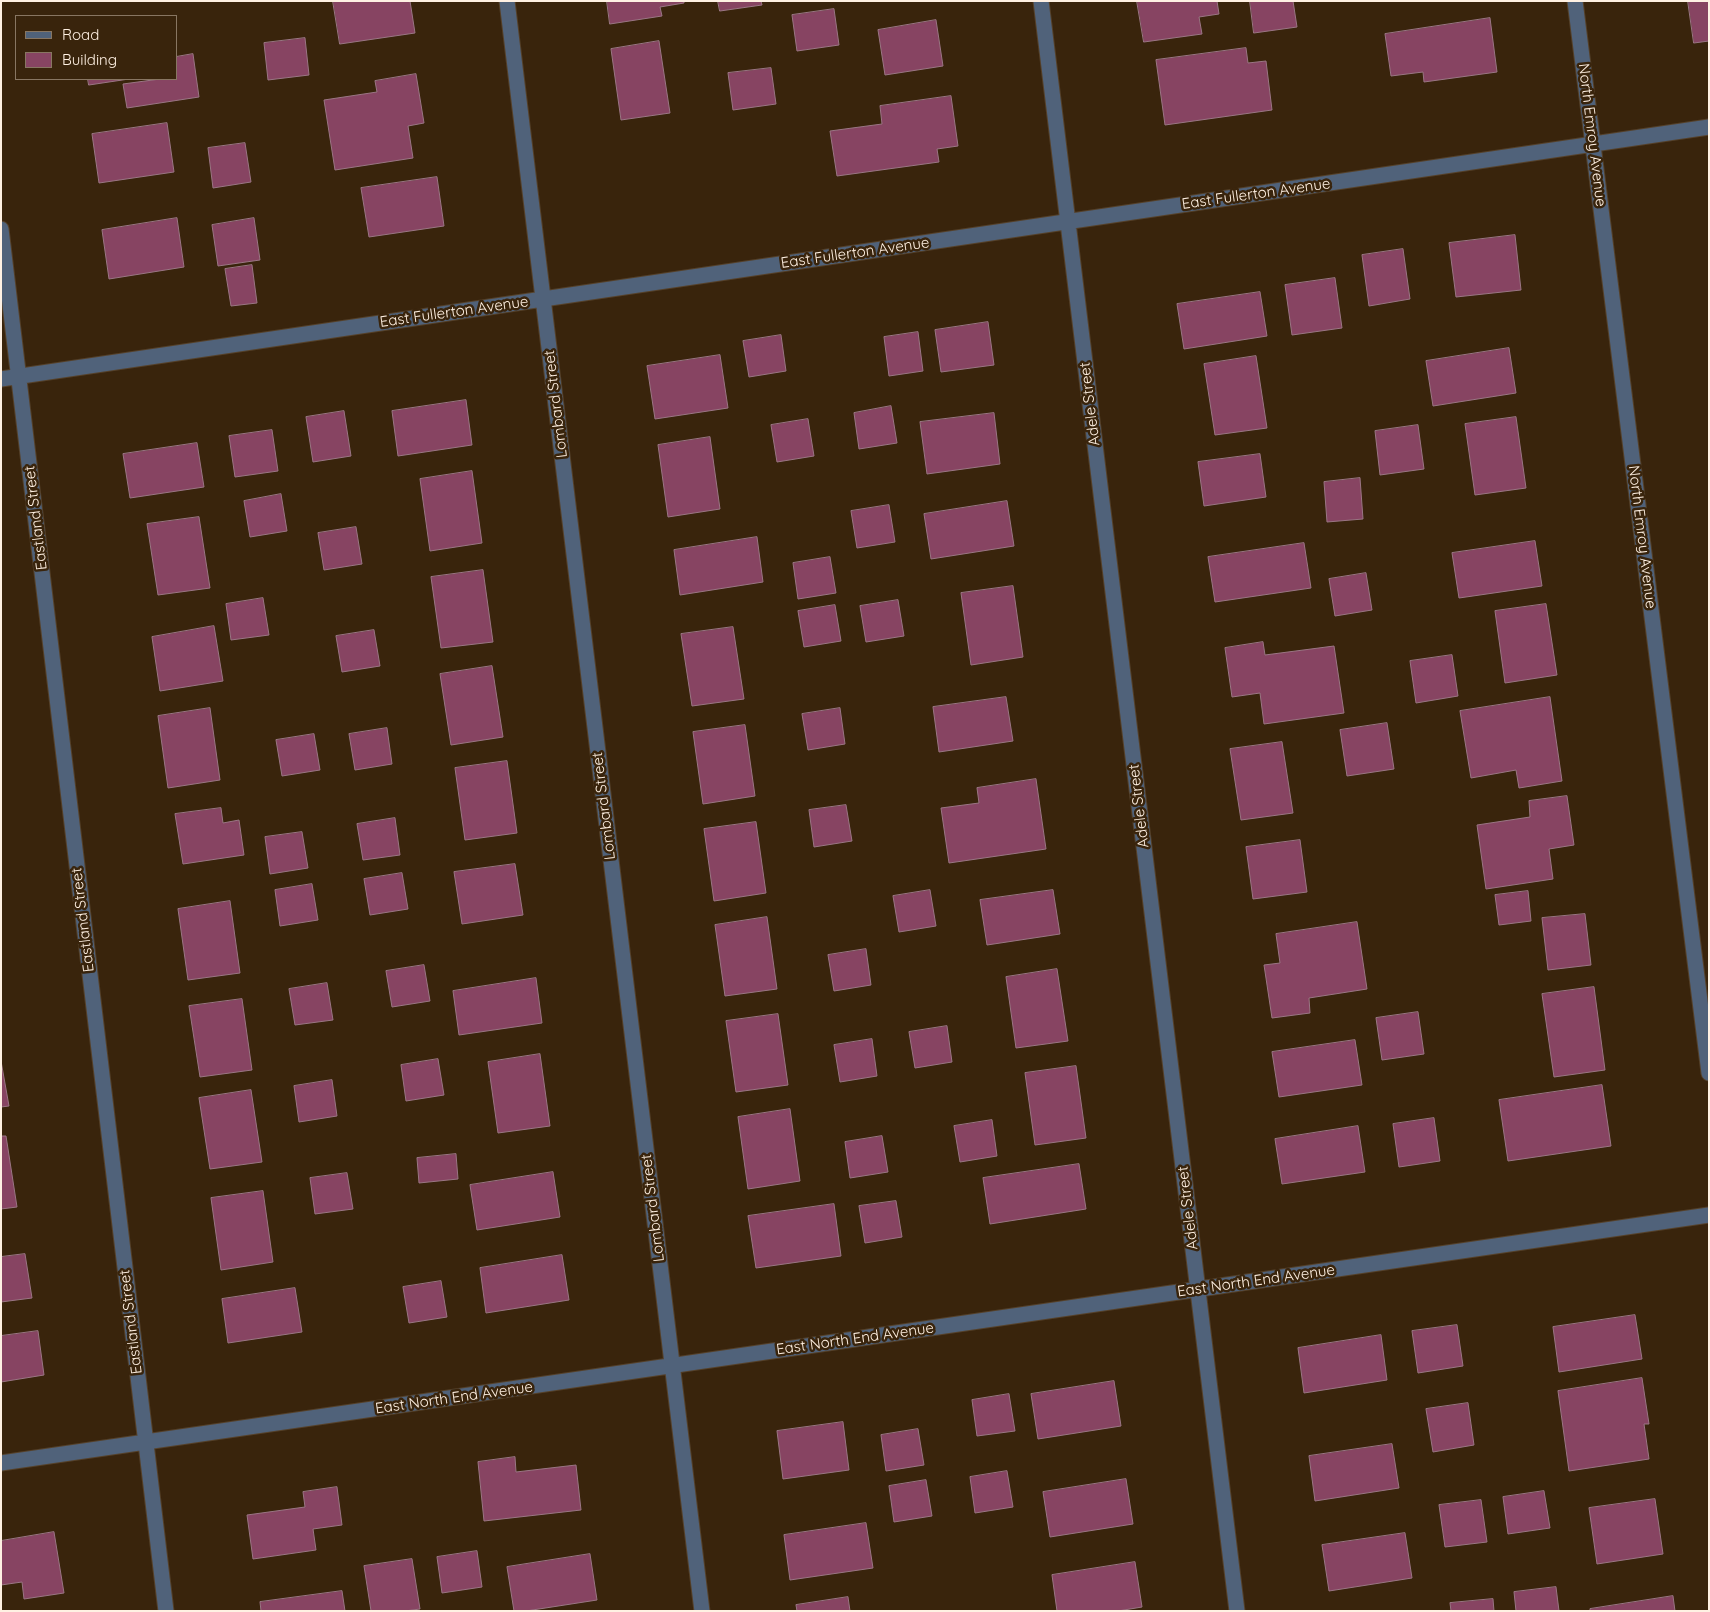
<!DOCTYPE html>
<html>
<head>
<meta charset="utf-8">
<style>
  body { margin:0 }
  #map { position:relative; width:1710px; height:1612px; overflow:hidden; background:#39240c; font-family:Quicksand,sans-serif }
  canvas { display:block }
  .frame { position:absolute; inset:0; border:2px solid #fff1e3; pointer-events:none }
  .legend { position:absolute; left:15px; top:15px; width:162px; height:65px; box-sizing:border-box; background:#39240c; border:1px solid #887662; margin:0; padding:6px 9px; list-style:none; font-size:15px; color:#fff1e3 }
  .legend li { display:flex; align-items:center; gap:10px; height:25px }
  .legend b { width:25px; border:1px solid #887662 }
</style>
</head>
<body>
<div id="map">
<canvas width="1710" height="1612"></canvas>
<div class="frame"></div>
<ul class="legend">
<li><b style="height:6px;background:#50627a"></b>Road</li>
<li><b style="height:14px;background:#874462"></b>Building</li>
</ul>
</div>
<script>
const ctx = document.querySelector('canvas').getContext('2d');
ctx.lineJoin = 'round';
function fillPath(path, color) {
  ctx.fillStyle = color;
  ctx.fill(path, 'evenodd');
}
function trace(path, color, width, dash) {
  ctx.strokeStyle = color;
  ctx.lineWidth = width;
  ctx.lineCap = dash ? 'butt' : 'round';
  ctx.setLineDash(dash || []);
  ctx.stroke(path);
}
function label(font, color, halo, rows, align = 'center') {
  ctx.font = font + ' Quicksand,sans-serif';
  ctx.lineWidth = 5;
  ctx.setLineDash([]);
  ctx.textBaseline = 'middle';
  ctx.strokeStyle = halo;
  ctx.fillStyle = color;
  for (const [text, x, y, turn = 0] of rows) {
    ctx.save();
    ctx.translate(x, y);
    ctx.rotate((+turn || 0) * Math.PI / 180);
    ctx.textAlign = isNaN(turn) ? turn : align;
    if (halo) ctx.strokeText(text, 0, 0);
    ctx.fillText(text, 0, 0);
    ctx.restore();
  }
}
const building = new Path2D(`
  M333 1H410L415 33 340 44Z
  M607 1H684V3L660 7 662 16 610 24Z
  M718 1H761L762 5 720 11Z
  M1137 1H1217L1219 14 1199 17 1202 34 1144 42Z
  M1250 1H1293L1297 27 1254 33Z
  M1688 1H1709V41L1694 43Z
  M834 9 839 45 797 51 792 15Z
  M1490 18 1497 72 1424 82 1423 72 1391 76 1385 34Z
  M936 20 943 66 885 75 878 30Z
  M305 38 309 75 268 80 264 43Z
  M659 41 670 113 621 120 611 49Z
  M1246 48 1248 63 1266 61 1272 110 1165 125 1156 60Z
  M193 54 199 97 127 108 123 84 160 79H176V57Z
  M771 68 776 104 733 110 728 73Z
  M416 74 424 123 408 126 413 158 335 170 324 100 377 92 375 81Z
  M88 79H129L89 85Z
  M951 96 958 146 937 149 939 162 837 176 830 131 882 124 880 106Z
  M167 123 174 172 99 183 92 134Z
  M245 143 251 182 213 188 208 148Z
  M437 177 444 226 369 237 361 188Z
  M177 218 184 267 109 279 102 230Z
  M254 218 260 260 218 266 212 225Z
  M1515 235 1521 290 1456 297 1449 243Z
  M1403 249 1410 299 1369 306 1362 255Z
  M252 265 257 303 231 306 225 269Z
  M1335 278 1342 328 1292 335 1285 285Z
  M1260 292 1267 336 1184 349 1177 304Z
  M988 322 994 365 941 372 935 330Z
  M918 332 923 371 889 376 884 337Z
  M781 335 786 371 749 377 743 341Z
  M1509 348 1516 393 1433 406 1426 361Z
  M720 355 728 408 655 419 647 366Z
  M1256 356 1267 428 1215 435 1204 364Z
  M466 400 472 445 398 456 392 411Z
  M891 406 897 443 859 449 854 413Z
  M344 411 351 456 313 462 306 417Z
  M994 413 1000 464 927 474 920 422Z
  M1516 417 1526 488 1475 495 1465 424Z
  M808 419 814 456 777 462 771 425Z
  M1418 425 1424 469 1380 475 1375 431Z
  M272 430 278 471 235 477 229 436Z
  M710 437 720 509 668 517 658 445Z
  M197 443 204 487 130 498 123 454Z
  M1260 454 1266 497 1204 506 1198 462Z
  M472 471 482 543 430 551 420 479Z
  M1360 478 1363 519 1327 522 1324 482Z
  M281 494 287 531 250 537 244 501Z
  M1007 501 1014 546 931 559 924 514Z
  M889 505 895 542 857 548 851 511Z
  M199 517 210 588 158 595 147 524Z
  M356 527 362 564 324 570 318 533Z
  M757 537 763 582 680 595 674 550Z
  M1535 541 1542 586 1459 598 1452 553Z
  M1304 543 1311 588 1215 602 1208 557Z
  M830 557 836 593 798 599 793 563Z
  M483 570 493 642 441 648 431 577Z
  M1366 573 1372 610 1335 616 1329 579Z
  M1013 586 1023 657 971 665 961 593Z
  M263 598 269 635 231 640 226 604Z
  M898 600 904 636 866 642 860 606Z
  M1546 604 1557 675 1505 683 1495 611Z
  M835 605 841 641 804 647 798 611Z
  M214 626 223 681 160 691 152 637Z
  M733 627 744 699 692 706 681 634Z
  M374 630 380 666 342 672 336 636Z
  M1263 642 1265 655 1334 646 1344 713 1264 724 1260 693 1232 697 1225 648Z
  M1452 655 1458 696 1416 703 1410 661Z
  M492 666 503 737 451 745 440 674Z
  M1006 697 1013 741 939 752 933 707Z
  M1550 697 1562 781 1519 788 1516 770 1471 778 1460 711Z
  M210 708 220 780 168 788 158 716Z
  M840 708 845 744 808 750 802 714Z
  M1387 723 1394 769 1347 776 1340 730Z
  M745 725 755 796 703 804 693 732Z
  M387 728 392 764 355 770 349 734Z
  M314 734 320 770 282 776 276 740Z
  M1282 742 1293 813 1241 820 1230 749Z
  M507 761 517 833 465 840 455 768Z
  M1036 779 1046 849 949 863 941 808 979 803 977 788Z
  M1567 796 1574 845 1549 849 1553 879 1486 889 1477 825 1530 817 1529 801Z
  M846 805 852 841 814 847 809 810Z
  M221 808 223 823 239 820 244 855 183 864 175 814Z
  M395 818 400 855 363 860 357 824Z
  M756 822 766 893 714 901 704 829Z
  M302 832 308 868 270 874 265 837Z
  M1300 840 1307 892 1253 899 1246 847Z
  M515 864 523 915 462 924 454 872Z
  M402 873 408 909 370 915 364 879Z
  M312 884 318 920 280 926 275 890Z
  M930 890 936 926 899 932 893 896Z
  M1053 890 1060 934 987 945 980 900Z
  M1528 891 1531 921 1499 925 1495 895Z
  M230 901 240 973 188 980 178 909Z
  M1585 914 1591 965 1548 970 1542 918Z
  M767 917 777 989 725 996 715 925Z
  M1357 922 1367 989 1309 998 1310 1013 1272 1018 1264 965 1280 963 1276 934Z
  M866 949 871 985 834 991 828 955Z
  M424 965 430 1001 392 1007 386 971Z
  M1057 969 1068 1041 1016 1048 1006 977Z
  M536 978 542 1023 459 1035 453 991Z
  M327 983 333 1020 295 1025 289 989Z
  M1594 987 1605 1070 1554 1077 1542 994Z
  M242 999 252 1070 200 1077 189 1006Z
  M1418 1012 1424 1054 1382 1060 1376 1018Z
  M778 1014 788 1085 736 1092 726 1021Z
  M947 1026 952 1062 915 1068 909 1032Z
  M872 1039 877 1076 840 1082 834 1045Z
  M1355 1040 1362 1085 1279 1097 1272 1052Z
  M540 1054 550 1126 498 1133 488 1062Z
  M438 1059 444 1095 406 1101 401 1065Z
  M1 1061 9 1106 1 1107Z
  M1076 1066 1086 1138 1035 1145 1025 1073Z
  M332 1080 337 1116 299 1122 294 1086Z
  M1602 1085 1611 1146 1508 1161 1499 1100Z
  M251 1090 262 1162 210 1169 199 1098Z
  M790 1109 800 1181 748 1189 738 1117Z
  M1434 1118 1440 1161 1399 1167 1393 1124Z
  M992 1120 997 1156 960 1162 954 1126Z
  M1358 1126 1365 1172 1282 1184 1275 1139Z
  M1 1136H6L17 1207 1 1209Z
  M882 1136 888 1172 850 1178 845 1142Z
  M456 1154 458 1179 419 1183 417 1158Z
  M1079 1164 1086 1209 990 1224 983 1178Z
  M553 1172 560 1217 477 1230 470 1185Z
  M347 1173 353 1209 315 1214 310 1178Z
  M263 1191 273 1262 221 1270 211 1198Z
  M896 1201 902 1237 865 1243 859 1206Z
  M834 1204 841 1256 756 1268 748 1216Z
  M25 1254 32 1298 1 1302V1257Z
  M562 1255 569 1300 486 1313 480 1268Z
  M441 1281 447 1317 409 1323 403 1287Z
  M295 1288 302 1332 228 1343 222 1299Z
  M1635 1315 1642 1359 1559 1372 1553 1327Z
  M1457 1325 1463 1366 1418 1373 1412 1331Z
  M38 1331 44 1375 1 1382V1336Z
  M1381 1335 1387 1380 1304 1393 1298 1348Z
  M1642 1378 1649 1424H1644L1649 1459 1569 1471 1558 1391Z
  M1114 1381 1121 1426 1038 1439 1031 1394Z
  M1009 1394 1015 1431 977 1436 972 1400Z
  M1468 1403 1474 1445 1433 1452 1426 1409Z
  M843 1422 849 1470 783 1479 777 1431Z
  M918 1429 924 1465 886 1471 881 1435Z
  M1392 1444 1399 1488 1315 1501 1309 1456Z
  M515 1457 516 1472 576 1465 581 1510 484 1521 478 1462Z
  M1007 1471 1013 1507 975 1513 970 1477Z
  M1126 1479 1133 1524 1050 1537 1043 1492Z
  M926 1480 932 1516 894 1522 889 1486Z
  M337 1487 342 1525 313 1529 316 1550 253 1559 247 1515 305 1507 303 1492Z
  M1544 1491 1550 1528 1508 1534 1503 1497Z
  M1655 1499 1663 1554 1597 1564 1589 1508Z
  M1481 1500 1487 1542 1445 1547 1439 1505Z
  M866 1523 873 1568 790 1580 784 1535Z
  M54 1532 64 1593 24 1599 22 1582 1 1585V1541Z
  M1405 1533 1412 1578 1329 1591 1322 1545Z
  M477 1551 482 1587 442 1593 437 1557Z
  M590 1554 597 1600 526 1611H514L507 1567Z
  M412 1559 420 1609 405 1611H371L364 1566Z
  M1135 1562 1142 1607 1118 1611H1057L1052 1575Z
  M1556 1587 1559 1611H1516L1514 1592Z
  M342 1591 345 1611H261L260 1602Z
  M1673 1596 1675 1611H1590V1609Z
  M848 1597 850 1611H797L796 1605Z
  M1493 1599 1494 1611H1451L1450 1603Z`);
fillPath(building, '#874462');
trace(building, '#9a7684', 1);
const minor = new Path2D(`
  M507 1 702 1611
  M1041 1 1237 1611
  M1575 1 1709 1073
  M1 229 166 1611
  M1 379 1709 127
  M1 1463 1709 1215`);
trace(minor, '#55412a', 17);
trace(minor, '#50627a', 15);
label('15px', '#fff1e3', '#39240c', [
  ["North Emroy Avenue",1592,135,83],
  ["East Fullerton Avenue",1256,194,-8],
  ["East Fullerton Avenue",855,253,-8],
  ["East Fullerton Avenue",454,312,-8],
  ["Lombard Street",556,404,-97],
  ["Adele Street",1090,404,-97],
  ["Eastland Street",36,518,-97],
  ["North Emroy Avenue",1642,537,83],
  ["Lombard Street",604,806,-97],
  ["Adele Street",1139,806,-97],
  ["Eastland Street",83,920,-97],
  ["Lombard Street",653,1208,-97],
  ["Adele Street",1188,1208,-97],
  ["East North End Avenue",1256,1281,-8],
  ["Eastland Street",131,1322,-97],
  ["East North End Avenue",855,1339,-8],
  ["East North End Avenue",454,1398,-8]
]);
</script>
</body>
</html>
